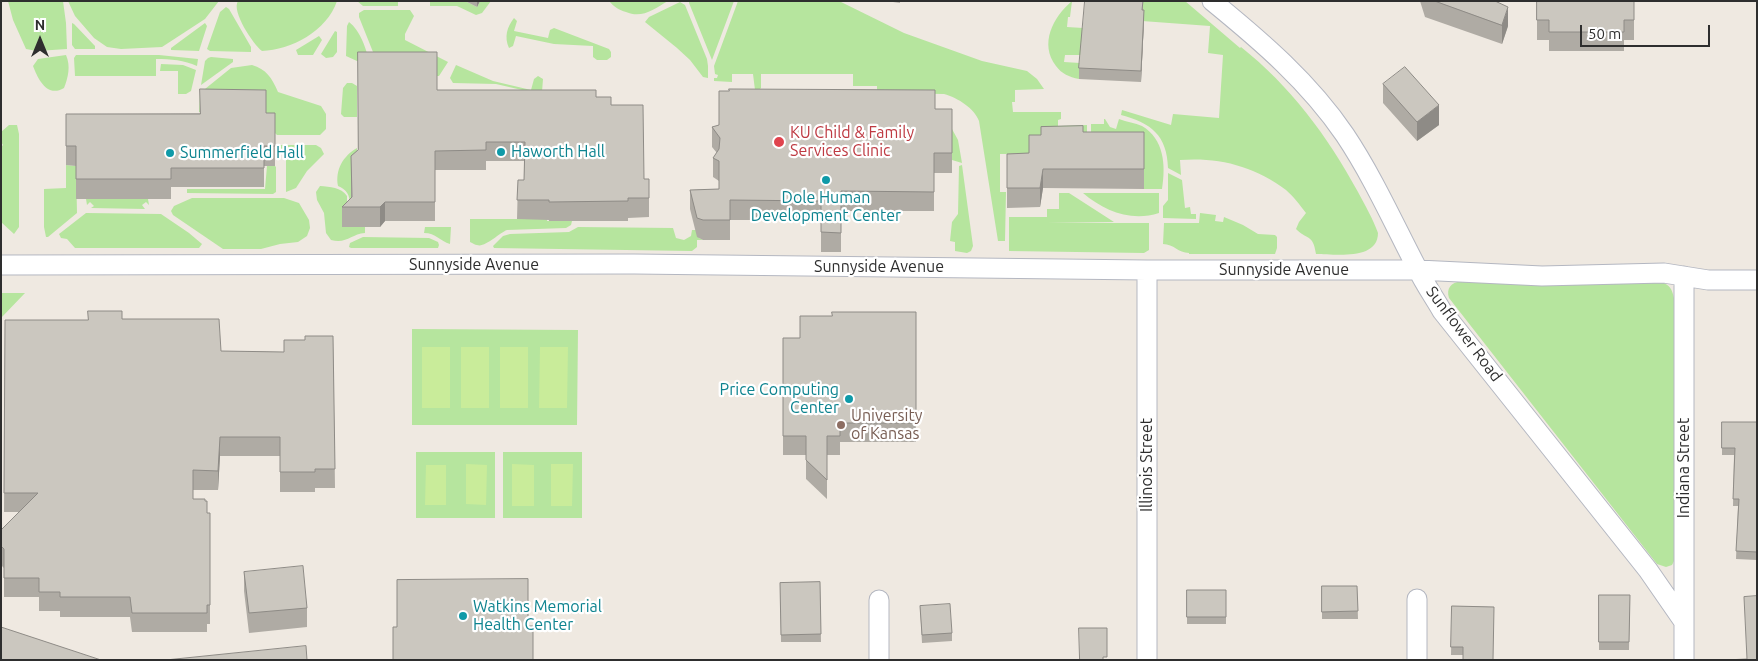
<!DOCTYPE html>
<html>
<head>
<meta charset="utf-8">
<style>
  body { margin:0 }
  #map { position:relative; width:1758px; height:661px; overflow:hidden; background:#efe9e1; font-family:Ubuntu,sans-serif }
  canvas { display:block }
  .frame { position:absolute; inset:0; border:2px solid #2e2e2e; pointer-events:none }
  .north { position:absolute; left:15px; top:15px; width:50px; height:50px; -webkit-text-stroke:4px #fff; paint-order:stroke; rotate:0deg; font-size:14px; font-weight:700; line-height:20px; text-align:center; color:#2e2e2e }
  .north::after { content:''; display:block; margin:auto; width:18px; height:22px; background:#2e2e2e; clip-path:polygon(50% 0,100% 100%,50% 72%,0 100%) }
  .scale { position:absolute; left:1580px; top:25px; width:130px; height:22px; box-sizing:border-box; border:2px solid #2e2e2e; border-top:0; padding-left:6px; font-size:15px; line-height:18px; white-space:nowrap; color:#2e2e2e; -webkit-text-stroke:4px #fff; paint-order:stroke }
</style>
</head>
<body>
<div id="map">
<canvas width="1758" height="661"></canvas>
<div class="frame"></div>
<div class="north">N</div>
<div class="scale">50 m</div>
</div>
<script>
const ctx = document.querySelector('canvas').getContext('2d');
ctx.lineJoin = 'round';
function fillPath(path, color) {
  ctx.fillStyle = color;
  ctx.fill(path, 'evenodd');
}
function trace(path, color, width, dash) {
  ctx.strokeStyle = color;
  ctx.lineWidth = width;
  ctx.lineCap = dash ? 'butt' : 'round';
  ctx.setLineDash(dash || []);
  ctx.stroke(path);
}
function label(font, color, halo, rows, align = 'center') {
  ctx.font = font + ' Ubuntu,sans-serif';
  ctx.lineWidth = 4.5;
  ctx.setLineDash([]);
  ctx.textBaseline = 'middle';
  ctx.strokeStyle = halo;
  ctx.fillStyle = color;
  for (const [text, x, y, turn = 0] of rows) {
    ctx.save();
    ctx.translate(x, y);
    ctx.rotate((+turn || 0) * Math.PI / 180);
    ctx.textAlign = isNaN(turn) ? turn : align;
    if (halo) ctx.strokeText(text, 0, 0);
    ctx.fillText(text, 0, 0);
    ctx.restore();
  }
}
fillPath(new Path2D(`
  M8 1H63L66 23 67 49 37 51 26 49 13 20Z
  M68 1H219L205 19 162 47 121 49 107 47 94 38 75 16Z
  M238 1H337C327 31 291 50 262 51 253 44 231 11 238 1Z
  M357 1H398V6H363Z
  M430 1H465L477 7 480 1H491L482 13 476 15 457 6H430Z
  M609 1H668C654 9 642 19 626 12 619 10 614 7 609 1Z
  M689 1H734L712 60 689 3Z
  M738 1H839L904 33 982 61 1027 71 1037 79 1044 89 1015 90V102H1012L1013 112H1061V119L1058 120V126L1087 125V142L1041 154H1000V192H1006L1005 241H998L979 121C974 108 958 98 944 94L877 93V86H853V74H761V88L760 89 755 90 753 74H732V82L714 81V78H717L718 75 715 74 714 66Z
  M1072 1 1070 17H1068L1067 27 1083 28 1081 55H1065L1064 62 1080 63 1079 79C1069 77 1062 74 1056 66 1039 44 1053 17 1072 1Z
  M1143 1H1185L1240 48 1241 47C1290 86 1327 135 1358 192 1365 205 1373 219 1378 233 1378 261 1334 254 1316 254 1313 233 1306 240 1296 229L1299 222 1306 213C1300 205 1293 196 1286 190 1255 166 1218 157 1180 160L1181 175 1168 168C1167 135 1151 123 1121 115L1122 110 1171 125 1173 114 1219 118 1223 55 1208 53 1210 26 1142 21Z
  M680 2 685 5 707 59 708 66V78L703 77 690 60 677 48 645 22 649 17Z
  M226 7 229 9 251 47V52L210 51 207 49 220 12Z
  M364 10H410L414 16 405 34V40L448 62 439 76H437V73L373 52 359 17V13Z
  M514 18 517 21 514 31 548 38 550 30 554 28 609 49 611 52V57L607 60H597L593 57V46L554 44 516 36 513 46 509 48C504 37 507 27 514 18Z
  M349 22C360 30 367 50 369 62L357 61 346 56 347 26Z
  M72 23 74 24 95 46V49H75L72 45Z
  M205 23 207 26 199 51 171 50V48Z
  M335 31 337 32V52L333 57 326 58 321 54Z
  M319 36 322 40 313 55H298L296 50Z
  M66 55C71 66 68 78 64 88 47 98 38 79 33 66L38 59Z
  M76 55H159L198 59 197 66C184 60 171 59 156 59V76H75L74 58Z
  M211 57 233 59V62L201 85 205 61 208 58Z
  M161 64 183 65 196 70 191 91 186 94H178V71H160Z
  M252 65C266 69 272 78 278 92L321 106 326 114V129L320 135H277L274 132 200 109V112H199L200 93 231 68Z
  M456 65 493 81 531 90 534 79 538 76 543 79 542 92 535 93 496 84 453 83 450 78Z
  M347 83H352L357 86V117H344L341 114 343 88Z
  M1104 119H1105L1110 127 1116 129 1119 119C1127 122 1135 123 1142 126 1164 139 1166 165 1162 189H1144V151L1091 142V124H1104Z
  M9 125H17L19 134V227L14 234 1 222V147L3 145 1 142V132Z
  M952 129 958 140 962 163 952 160Z
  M279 145H316L321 148 324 154 307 171 296 188 286 192V154H279Z
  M357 148V169L351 175 352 216 349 219C349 204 354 193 338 186 335 170 343 156 357 148Z
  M66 165 76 166 77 213 48 237H46L44 227V189L66 188Z
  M962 165 973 246 971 251 967 253 955 251V242L950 241 952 222 958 214 959 166Z
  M267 166H275L276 167V192L273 194 187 193V189H265Z
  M1168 173 1182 180 1185 208 1190 207 1191 214H1196V219L1163 218V206L1168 200Z
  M320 186C330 187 341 187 347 196V226L365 227V233C351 234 347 244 331 240L326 233 324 213 317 200 316 192Z
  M1059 193H1069L1114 222 1047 223H1149V250L1144 253 1009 251V217H1047V209H1059Z
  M1083 193H1159V213C1131 222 1104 211 1083 193Z
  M192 198H284L299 203 309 220 310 228 307 236 298 242 280 244 261 249H223L173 215 171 211 174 206Z
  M86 199H148L149 205 146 202 142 205 145 209 91 208 94 206 90 202 87 205Z
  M86 213 161 214 189 233 202 244 199 248H75L67 239 61 238 59 234Z
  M1200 213 1216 215 1215 221 1223 222 1224 217 1243 225 1258 234 1275 235 1277 237V248L1275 254H1189V253C1178 253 1174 244 1163 244L1164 223H1199Z
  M470 219H547V221H572L571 225 566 228 507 230C499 233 485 248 477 245 475 245 473 243 470 242Z
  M425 227H451L450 244C440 241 436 233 424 233Z
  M578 227 673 228 676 238 684 240 691 236 692 230H697L699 238 703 240H697V247L692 251 494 248 493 246 503 236 510 234 569 232Z
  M363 237 429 238 438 242 439 245 438 248H351L349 247 350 243Z
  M1461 281 1661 282C1670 285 1672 289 1674 298L1675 559 1672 565 1666 567 1657 564 1449 298C1446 288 1451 283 1461 281Z
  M1 293H25L1 318Z
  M412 329 578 330 577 425H412Z
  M416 452H495V518H416Z
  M503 452H582V518H503Z`), '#b6e59e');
fillPath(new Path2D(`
  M422 347H450V408H422Z
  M461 347H489V408H461Z
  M500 347H528V408H500Z
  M540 347H568L567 408H539Z
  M466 464 487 465 486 505 466 504Z
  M512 464 534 465V506H512Z
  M551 464H573L572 506H551Z
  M426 465H446V505H425Z`), '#c9ec9a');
const minor = new Path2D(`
  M1212 1C1261 41 1309 82 1345 135 1373 177 1394 224 1417 268 1424 283 1434 297 1442 311L1648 570 1684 622
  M1 265 634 264 1147 270H1418L1542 276 1664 273 1708 280H1757
  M1147 270V660
  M879 600V660
  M1417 660V599
  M1684 660V276`);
trace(minor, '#b4b7c1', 21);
trace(minor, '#fff', 19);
fillPath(new Path2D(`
  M465 1H480L477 7Z
  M886 1H900V3Z
  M1143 1V10L1144 21 1141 82 1079 79V68Z
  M1420 1H1498L1508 26 1502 44 1425 17Z
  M1537 1H1634V40H1624V51H1549V40H1537Z
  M1383 84 1439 125 1417 141 1383 103Z
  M437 90 596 97 611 105 644 179H649V217L628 218V221H549V220L517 219 518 180H524V161H486V170H435V221H385L380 227H342V207L351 198V156Z
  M935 109H952V173H934V211H841V252H821V220H730V240H703L697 237 690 209V190L719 189V181L713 177V158L717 153 712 147V127Z
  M275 113V166H264V187H171V199H76V166L66 165V114Z
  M1083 132H1144V189L1043 188 1040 207 1007 208V154L1029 153 1041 135Z
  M916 312V442H840V455H827V499L806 479V455H783V338H800L832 316Z
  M122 319 221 351 284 352 305 340 333 336 335 488H315V492H280V456H220L218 490H193V499L207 513H210V624H207V632H132L130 617H60V611H39V597H4V568L1 565V530L19 512H4L5 320H88Z
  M1722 422H1757V560L1736 559 1738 506H1733L1734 455H1722Z
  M244 572 307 608V627L249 633 244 591Z
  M820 582 821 642H781L780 583Z
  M1322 586H1357L1358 619H1322Z
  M1187 590H1226V624H1187Z
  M1599 595H1630L1629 650H1599Z
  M920 606 952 633V641L922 643Z
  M1452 606 1494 607 1463 655H1451Z`), '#afaba4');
fillPath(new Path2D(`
  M477 1H480L477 7Z
  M1508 7V26L1502 44V25Z
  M1144 10V21L1141 82V71Z
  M1439 105V125L1417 141V122Z
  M1043 169V188L1040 207V188Z
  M385 202V221L380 227V207Z
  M220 437V456L218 490V471Z`), '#8e8b86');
const building = new Path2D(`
  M1085 1H1143L1142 10H1144L1141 71 1079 68Z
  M1435 1H1495L1508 7 1502 25Z
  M1537 1H1634V20H1624V32H1549V20H1537Z
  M358 52H437V90H596V97H611V105H643L644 179H649V198H628V201L549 202V200H517L518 180H524L525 142H486V150L435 151V202H385L380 207H342L352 197 351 156 358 150Z
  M1405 67 1439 105 1417 122 1383 84Z
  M200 89 266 90V113H275V146H264V168H171V179H76V146H66V114H200Z
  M729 89 935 90V109H952V153H934V192L841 191V233L821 232V201L730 200V220H703L697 218 690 190 719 189V161L713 158 719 149 720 138 712 127 719 125V91H729Z
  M1083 126V132H1144V169H1043L1040 188H1007V154L1029 153V135H1041V127Z
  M88 311H122V319H219L221 351 284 352V340H305V336H333L335 469H315V472H280V437H220L218 471 193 470V499H205V501H207V513H210V605H207V613H132L130 597H60V592H39V578H4V549L1 546V530L38 493H4L5 320H88Z
  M832 312H916V423H840V436H827V480L806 460V436H783V338H800V316H832Z
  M1722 422H1757V552L1736 551 1739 499H1733L1735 448H1722Z
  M303 566 307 608 249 613 244 572Z
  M528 579V626H533V660H393V627H397V580Z
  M820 582 821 634 781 635 780 583Z
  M1322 586H1357L1358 611 1322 612Z
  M1187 590H1226V617H1187Z
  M1599 595H1630L1629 642H1599Z
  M1757 596V660H1725L1747 659 1744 597Z
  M950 604 952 633 922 635 920 606Z
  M1452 606 1494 607 1493 660H1463V647H1451Z
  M1 627 101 660H1Z
  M1079 628H1107V657H1103V660H1080Z
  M306 646 307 660H166Z`);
fillPath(building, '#cbc7bf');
trace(building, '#8e8b86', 1);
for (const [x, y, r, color] of [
  [779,142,6,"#e0444e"],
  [501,152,5,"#0f9aa8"],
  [170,153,5,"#0f9aa8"],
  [826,180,5,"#0f9aa8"],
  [849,399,5,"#0f9aa8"],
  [841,425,5,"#8d6e63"],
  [463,616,5,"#0f9aa8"]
]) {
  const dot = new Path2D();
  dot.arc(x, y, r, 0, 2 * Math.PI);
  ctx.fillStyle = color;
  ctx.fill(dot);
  trace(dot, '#fff', 2);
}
label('16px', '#be3a42', '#fff', [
  ["KU Child & Family",790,133],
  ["Services Clinic",790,151]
], 'left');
label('16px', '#0d838f', '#fff', [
  ["Haworth Hall",511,152],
  ["Summerfield Hall",180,153],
  ["Dole Human",826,198,"center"],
  ["Development Center",826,216,"center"],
  ["Price Computing",839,390,"right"],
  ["Center",839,408,"right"],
  ["Watkins Memorial",473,607],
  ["Health Center",473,625]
], 'left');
label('16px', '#2e2e2e', '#fff', [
  ["Sunnyside Avenue",474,265],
  ["Sunnyside Avenue",879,267],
  ["Sunnyside Avenue",1284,270],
  ["Sunflower Road",1464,334,53],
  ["Illinois Street",1147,465,-90],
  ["Indiana Street",1684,468,-90]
]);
label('16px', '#785e54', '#fff', [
  ["University",851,416],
  ["of Kansas",851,434]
], 'left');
</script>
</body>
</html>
